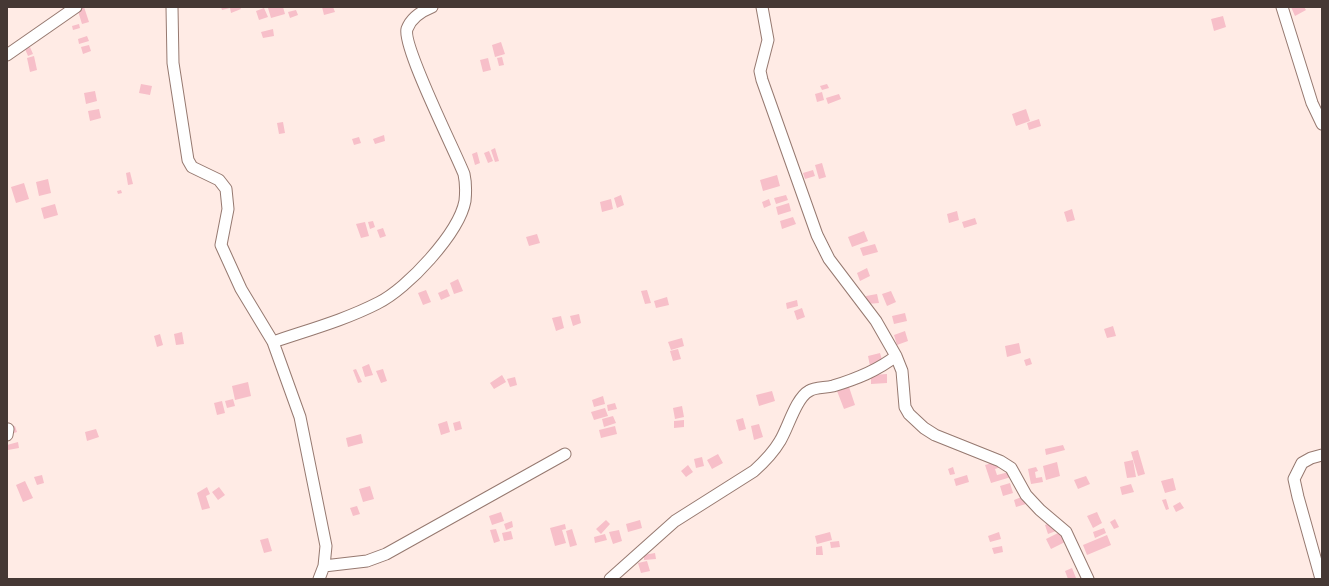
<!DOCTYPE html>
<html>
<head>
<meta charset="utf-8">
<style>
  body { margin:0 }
  #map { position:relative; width:1329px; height:586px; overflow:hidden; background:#ffebe5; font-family:"Fira Sans Condensed",sans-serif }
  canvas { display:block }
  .frame { position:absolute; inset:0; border:8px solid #453834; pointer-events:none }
</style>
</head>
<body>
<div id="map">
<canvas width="1329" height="586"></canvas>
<div class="frame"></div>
</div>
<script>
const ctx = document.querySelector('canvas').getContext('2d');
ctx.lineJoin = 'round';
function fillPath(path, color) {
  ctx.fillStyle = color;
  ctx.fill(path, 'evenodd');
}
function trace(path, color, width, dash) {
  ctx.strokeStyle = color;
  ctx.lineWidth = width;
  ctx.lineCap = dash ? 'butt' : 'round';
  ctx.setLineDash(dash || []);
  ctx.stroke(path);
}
fillPath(new Path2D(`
  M84 7 89 22 82 24 77 8Z
  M221 7H240L241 9 231 13 230 8 222 10Z
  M272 7H283L285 14 271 18 268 8Z
  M322 7H333L335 12 324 15Z
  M1291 7H1304L1306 10 1295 16Z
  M264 8 268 17 259 20 256 11Z
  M296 10 298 15 290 18 288 12Z
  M1223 16 1226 27 1214 31 1211 19Z
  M79 24 80 28 73 30 72 26Z
  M273 29 274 36 263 38 261 32Z
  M87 36 89 41 79 44 78 39Z
  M501 42 505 54 495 57 492 45Z
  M89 45 91 51 83 54 81 47Z
  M30 47 33 54 28 56 25 49Z
  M34 56 37 70 30 72 27 58Z
  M502 57 504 65 499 66 497 58Z
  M488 58 491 70 483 72 480 60Z
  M141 84 152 86 150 95 139 93Z
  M827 84 829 88 822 90 820 86Z
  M95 91 97 101 86 104 84 93Z
  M822 92 824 100 817 102 815 94Z
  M839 94 841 99 828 104 826 98Z
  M99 109 101 118 90 121 88 111Z
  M1026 109 1030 121 1016 126 1012 114Z
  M1039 119 1041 126 1029 130 1027 123Z
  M283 122 285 133 279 134 277 123Z
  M384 135 385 141 375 144 373 139Z
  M359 137 361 143 354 145 352 139Z
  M495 148 499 161 495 162 491 150Z
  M489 151 493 161 488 163 484 153Z
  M477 152 480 163 475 165 472 154Z
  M822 163 826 177 819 179 815 165Z
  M813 170 815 176 805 179 803 173Z
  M130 172 133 184 128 185 126 173Z
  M777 175 780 186 763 191 760 180Z
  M48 179 51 193 39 196 36 182Z
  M24 183 29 199 16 203 11 187Z
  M121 190 122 193 118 194 117 191Z
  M621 195 624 205 617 208 614 198Z
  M786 195 788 200 776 204 774 198Z
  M611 199 613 209 602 212 600 202Z
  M769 199 771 205 764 208 762 202Z
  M789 203 791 211 778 215 776 207Z
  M55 204 58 215 44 219 41 208Z
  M1072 209 1075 220 1067 222 1064 212Z
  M957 211 959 220 949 223 947 214Z
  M793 217 796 224 782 229 780 221Z
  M975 218 977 224 964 228 962 222Z
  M373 221 375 227 370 229 368 222Z
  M365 222 369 236 361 238 356 224Z
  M383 228 386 236 380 238 377 230Z
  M864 231 868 241 852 247 848 237Z
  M537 234 540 243 529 246 526 237Z
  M875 244 878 252 863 256 860 248Z
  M867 268 870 276 860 281 857 273Z
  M458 279 463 291 454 294 450 283Z
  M447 289 450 296 441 300 438 293Z
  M426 290 431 302 423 305 418 293Z
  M647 290 651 303 645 304 641 291Z
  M891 291 896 302 887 306 882 294Z
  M877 294 879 303 867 304 866 296Z
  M667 297 669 305 656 308 654 301Z
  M797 300 798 306 787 309 786 303Z
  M802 308 805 317 797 320 794 311Z
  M905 313 907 321 894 324 892 316Z
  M579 314 581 323 573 326 570 316Z
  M561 316 564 328 556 331 552 318Z
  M1113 326 1116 336 1107 338 1104 329Z
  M905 331 908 341 897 345 894 335Z
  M182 332 184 344 176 345 174 334Z
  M160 334 163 345 157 347 154 336Z
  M682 338 684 346 671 350 668 342Z
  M1019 343 1021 353 1007 357 1005 346Z
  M678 349 681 359 673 361 670 351Z
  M880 353 883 363 870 366 868 356Z
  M1030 358 1032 364 1026 366 1024 360Z
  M369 364 373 375 365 377 362 367Z
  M356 369 362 382 358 383 353 370Z
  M383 369 387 381 381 383 376 371Z
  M887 374V383L871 384V375Z
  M502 375 506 382 494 389 490 383Z
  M515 377 517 385 510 387 507 379Z
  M248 382 251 396 235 400 232 386Z
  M849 387 855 405 844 409 837 391Z
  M772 391 775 401 759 406 756 395Z
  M603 396 605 404 594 407 592 400Z
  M233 399 235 406 227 408 225 401Z
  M222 401 225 413 217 415 214 403Z
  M615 403 617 409 608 411 607 405Z
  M682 406 684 417 675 419 673 408Z
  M605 408 608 416 594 420 591 412Z
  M613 416 616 423 604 427 602 419Z
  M743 418 746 429 739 431 736 420Z
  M684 420V427L674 428V421Z
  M447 421 450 432 441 435 438 424Z
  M460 421 462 429 455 431 453 423Z
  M759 424 763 437 754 440 751 426Z
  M15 426 17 432 11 434 9 428Z
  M615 426 617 434 601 438 599 430Z
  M96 429 99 437 87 441 85 432Z
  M361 434 363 443 348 447 346 438Z
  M18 442 19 448 8 450 7 445Z
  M1063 445 1065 450 1046 455 1045 449Z
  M1138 450 1145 474 1138 476 1131 452Z
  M718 454 723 463 712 469 707 460Z
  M702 457 704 466 696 468 694 459Z
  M1133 460 1136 477 1127 478 1124 462Z
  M999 461 1001 467 995 469 997 475 1009 472 1011 477 991 483 985 465Z
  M1057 462 1060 476 1046 480 1043 466Z
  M688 465 693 472 686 477 681 471Z
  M953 467 955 474 950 475 948 469Z
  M1036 467 1038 471 1035 472 1036 478 1042 477 1043 482 1031 484 1028 469Z
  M42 475 44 483 37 485 34 477Z
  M967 475 969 482 956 486 954 479Z
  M1086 476 1090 484 1078 489 1074 480Z
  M1173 478 1176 490 1165 493 1161 481Z
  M25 481 33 498 23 502 16 485Z
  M1010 483 1013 493 1003 496 1000 486Z
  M1131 484 1134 492 1122 495 1120 487Z
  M370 486 374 499 363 502 359 489Z
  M207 487 210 494 206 496 210 508 202 510 197 493Z
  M219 487 225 495 218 500 212 492Z
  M1024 496 1026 504 1016 507 1014 500Z
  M1166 499 1169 509 1166 510 1162 500Z
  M1180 502 1184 508 1176 512 1173 506Z
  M357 506 360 514 353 516 350 508Z
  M501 512 504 521 492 525 489 516Z
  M1097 512 1102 523 1093 528 1087 516Z
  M1115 519 1119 527 1114 529 1110 522Z
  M606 520 610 524 601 534 596 529Z
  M640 520 642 528 628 532 626 524Z
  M512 521 513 527 506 530 504 524Z
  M1053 522 1056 531 1048 534 1045 525Z
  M565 524 566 529 562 530 566 543 555 546 550 528Z
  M1104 528 1106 533 1095 538 1093 532Z
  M496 529 500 541 494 543 490 530Z
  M572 529 577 545 570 547 566 531Z
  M619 530 622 541 613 544 609 532Z
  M1064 530 1069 540 1051 549 1046 539Z
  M511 531 513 539 504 541 502 533Z
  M830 532 832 540 817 544 815 536Z
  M999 532 1001 539 990 542 988 536Z
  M605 534 607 540 595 543 594 537Z
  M1107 535 1111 545 1087 555 1083 545Z
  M268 538 272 551 264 553 260 540Z
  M839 541 840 547 831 548 830 542Z
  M822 546 823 555H816V547Z
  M1002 546 1003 552 994 554 992 548Z
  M655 553 656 559 644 560V555Z
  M647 561 650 571 641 573 638 563Z
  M1072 568 1076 578 1068 579 1065 571Z`), '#f7bfc9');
const minor = new Path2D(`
  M172 7 173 63 188 160 192 167 219 180 226 189 228 209 221 245 241 289 273 342 300 417 326 546 324 566 319 579
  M762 7 768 40 760 71 762 80 817 235 829 259 876 321 896 356 902 371 905 407 909 414 924 428 935 435 1000 461 1011 468 1026 495 1040 510 1066 532 1088 579
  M1282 7 1312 103 1322 124
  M7 55 76 7
  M273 342C308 330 345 320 378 303 407 289 459 233 465 201 466 191 466 183 464 174 455 151 402 46 407 29 411 18 422 11 432 7
  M7 435 8 429
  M324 566 367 561 386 554 565 454
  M610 579 675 521 754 471C764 462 773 453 780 441 788 428 796 398 809 391 815 387 825 388 833 386 856 379 877 371 896 356
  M1321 579 1298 497 1294 479 1302 463 1311 458 1322 455`);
trace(minor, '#967970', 13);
trace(minor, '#fff', 11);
</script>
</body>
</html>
